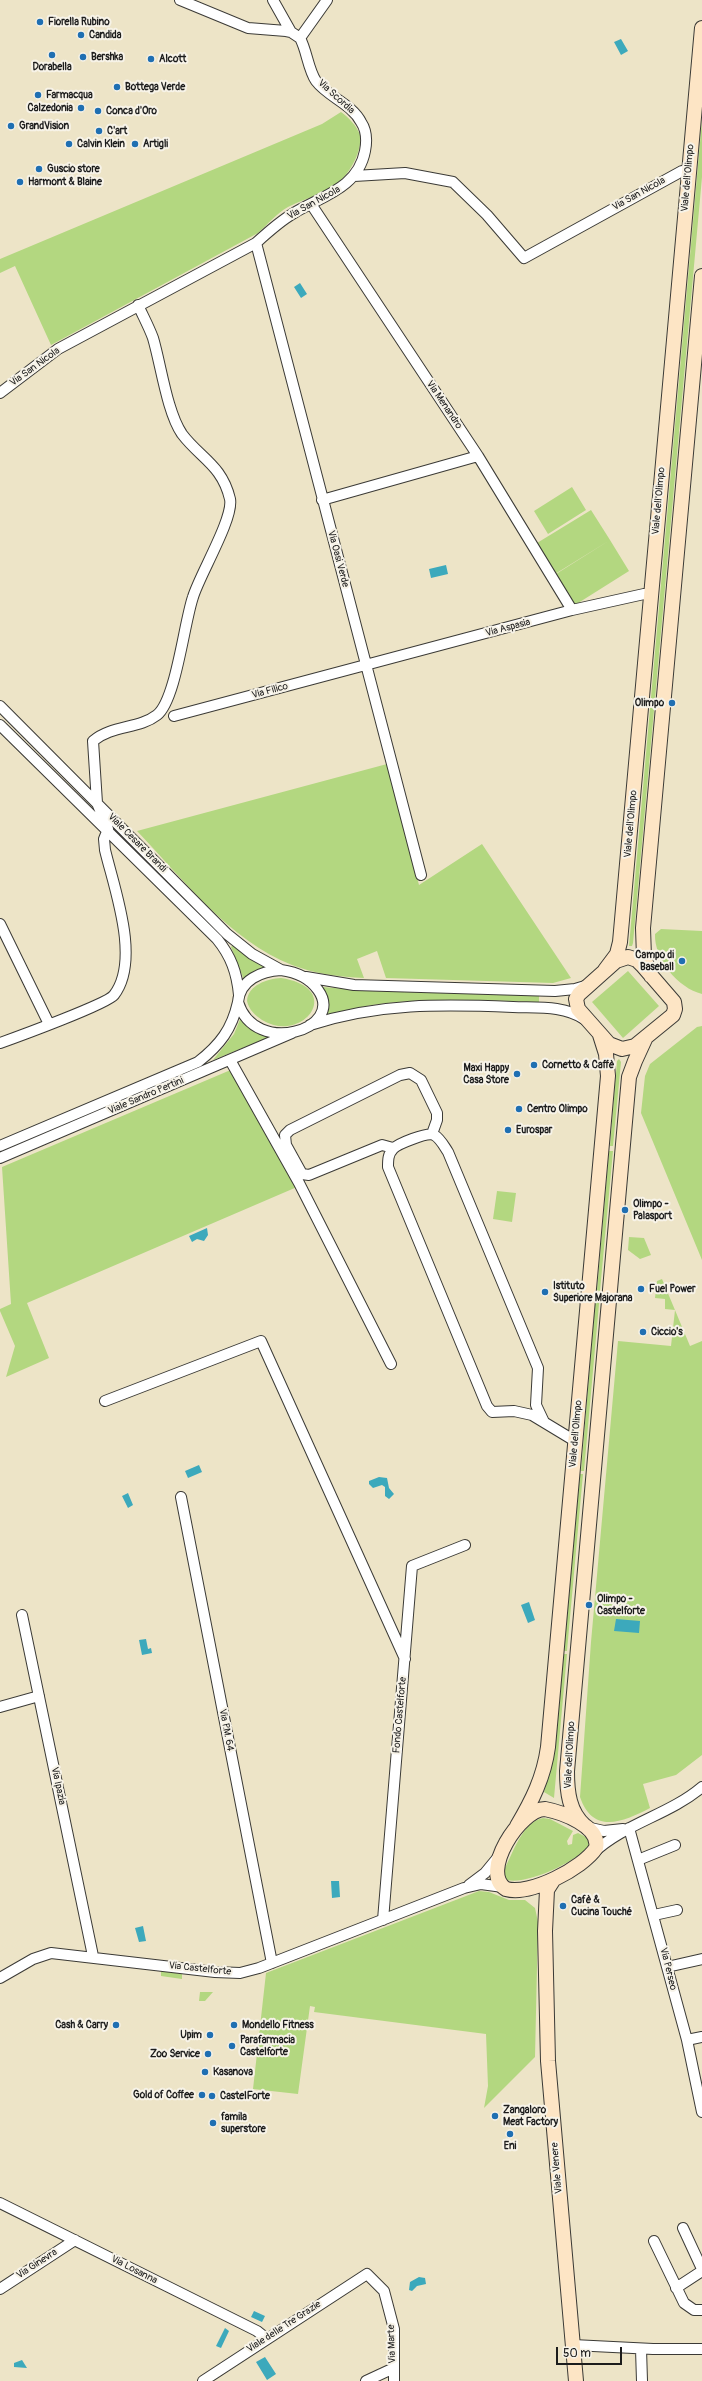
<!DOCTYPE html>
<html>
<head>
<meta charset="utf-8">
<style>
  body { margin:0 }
  #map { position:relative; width:702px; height:2381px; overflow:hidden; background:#ede4c7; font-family:Pangolin,sans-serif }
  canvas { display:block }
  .scale { position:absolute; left:556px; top:2347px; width:66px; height:18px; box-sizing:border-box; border:2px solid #1c1c1c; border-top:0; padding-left:5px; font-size:12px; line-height:14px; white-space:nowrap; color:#1c1c1c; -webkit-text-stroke:3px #f7f3e8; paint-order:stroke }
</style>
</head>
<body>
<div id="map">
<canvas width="702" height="2381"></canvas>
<div class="scale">50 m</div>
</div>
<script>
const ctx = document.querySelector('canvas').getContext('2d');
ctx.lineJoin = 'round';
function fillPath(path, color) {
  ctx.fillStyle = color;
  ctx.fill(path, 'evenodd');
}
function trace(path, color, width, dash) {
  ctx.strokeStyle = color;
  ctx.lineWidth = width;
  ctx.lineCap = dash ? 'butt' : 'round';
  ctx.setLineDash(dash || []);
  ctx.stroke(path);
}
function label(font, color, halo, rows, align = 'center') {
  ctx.font = font + ' Pangolin,sans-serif';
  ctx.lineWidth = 4;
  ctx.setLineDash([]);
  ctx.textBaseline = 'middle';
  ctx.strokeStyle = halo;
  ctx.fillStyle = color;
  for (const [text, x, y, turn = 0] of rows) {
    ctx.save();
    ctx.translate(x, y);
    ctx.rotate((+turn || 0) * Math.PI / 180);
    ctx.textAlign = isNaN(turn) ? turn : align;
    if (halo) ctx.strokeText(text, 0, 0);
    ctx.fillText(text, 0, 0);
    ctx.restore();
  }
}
fillPath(new Path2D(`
  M341 112C349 118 357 126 360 135 363 148 351 171 342 179 327 193 306 198 288 207 277 213 267 225 258 233L51 345 15 266 0 273V259L322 124Z
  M702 120V177L633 943 632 946H629Z
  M572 487 586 510 548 534 534 511Z
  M591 510 610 540 555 574 537 543Z
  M610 540 629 571 575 605 556 574Z
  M387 764 419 885 482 844 571 978 553 983 386 978 377 951 357 959 364 978C340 977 315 974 292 965 230 941 182 878 137 831Z
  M661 929 702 931V994C678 988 654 959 655 934Z
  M233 945 266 967 267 969 244 980 231 947Z
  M628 971 659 1006 623 1038 592 1002Z
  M281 978C346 988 303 1045 262 1020 255 1015 249 1010 247 1001 248 985 267 979 281 978Z
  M323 987 369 991 539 996V1002C467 1000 395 994 325 1016L321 988Z
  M241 1017 270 1035V1037L213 1060 234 1034Z
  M702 1026V1260L641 1113 645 1076 650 1064 697 1027Z
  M619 1059 621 1062 613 1146H610L617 1061Z
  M233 1069 297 1187 27 1303 49 1358 6 1377 15 1346 0 1311V1309L11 1304 2 1167Z
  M609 1151H613L600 1291 597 1290Z
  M497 1191 516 1193 512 1222 493 1219Z
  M629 1237 644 1238 651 1255 640 1259 628 1250Z
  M662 1279 690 1346 702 1341V1755L676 1775 643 1784 650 1808C623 1822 593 1835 580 1797L591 1642 618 1341 671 1346 675 1310 665 1309V1299L655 1298 657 1281Z
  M596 1293H600L584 1471H581Z
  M580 1474H583L567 1651H564Z
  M564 1654H567L554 1798 544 1792 554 1757Z
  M543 1818 550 1819 573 1831 567 1841 568 1845 572 1844 573 1835 578 1833 588 1838 591 1844C578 1861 528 1885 507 1880L503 1875 504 1870C513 1853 523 1821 543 1818Z
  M479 1891 489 1892 509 1900H525L535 1908 538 1922 535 2057 484 2108 488 2086 486 2034 314 2012 315 2007 310 2006 298 2094 253 2089 266 1973Z
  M161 1971 182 1974V1979L161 1976Z
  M200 1992H213L205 2001H199Z`), '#b3d780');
fillPath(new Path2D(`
  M621 39 628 51 621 55 614 42Z
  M300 283 307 294 301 298 294 287Z
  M446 565 448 574 431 578 429 569Z
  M207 1228 208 1235 204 1241 197 1239 192 1242 189 1236Z
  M199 1465 202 1472 188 1478 185 1471Z
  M379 1477 387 1478 389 1488 394 1494 389 1499 385 1496V1487L382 1485 373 1488 369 1484V1481Z
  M128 1493 133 1505 128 1508 122 1496Z
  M529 1602 535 1620 528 1623 521 1605Z
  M616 1619 640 1621 639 1633 614 1631Z
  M146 1639 148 1649 151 1648 152 1653 142 1655 139 1640Z
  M331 1881H339L340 1897 332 1898Z
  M143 1926 146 1941 139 1942 135 1928Z
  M419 2277 425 2278 426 2284 417 2286 412 2291 409 2290 410 2282Z
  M254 2311 265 2316 262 2322 251 2317Z
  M225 2328 229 2331 221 2348 216 2346Z
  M265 2357 276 2374 267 2380 256 2362Z
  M22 2360 27 2368 14 2367V2363Z`), '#3ca9bc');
const street = new Path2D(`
  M180 0 248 28 286 31 291 32 300 38
  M273 0 291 32
  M354 176 405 173 453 182 487 215 524 258 682 171H689
  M311 204 478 456 572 610
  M256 243 421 875
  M0 393 58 349 256 243C268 232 280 221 294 213 322 196 358 188 365 151 367 141 367 131 361 122 352 104 328 97 316 81 308 69 307 51 300 38L327 0
  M322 500 478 456
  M0 706 227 934 252 954 281 970
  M174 716 572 610 644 594H651
  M0 725 217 939C231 956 237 973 239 995
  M0 924 49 1024
  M281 970C296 972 309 977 318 990 346 1029 255 1058 238 1002 240 980 261 971 281 970Z
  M306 977 354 985 555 991 575 989 585 986
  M310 1025C379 1003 441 1004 513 1007 536 1008 564 1005 584 1019
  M0 1043C17 1037 107 1004 114 995 141 960 114 888 105 850L104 839 108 829 97 803 93 741C112 725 139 729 157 715 176 700 184 623 193 597 199 576 234 518 230 499 222 465 200 458 182 434 167 412 161 365 153 338 149 327 143 316 138 305
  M230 1060 299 1183 391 1364
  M0 1146 198 1062C220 1045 232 1029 238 1002
  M393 1148 382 1145 309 1175 302 1174 286 1145 285 1135 290 1130 400 1075 410 1073 421 1080 437 1113V1120L432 1134
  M0 1158 292 1033
  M105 1401 261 1341 405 1659
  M544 1422 536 1405 538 1368 448 1152C444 1146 440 1138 434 1135 427 1132 397 1144 393 1149 388 1154 388 1160 388 1167L487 1406 492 1412 514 1411 532 1415 575 1441
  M181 1497 272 1963
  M22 1615 93 1956
  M0 1707 39 1696
  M586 1827 604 1831 623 1829
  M629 1828 687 2040 702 2112
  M593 1853C625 1823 669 1815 702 1787
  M638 1860 675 1845
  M469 1885 485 1873 499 1856
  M654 1915 677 1910
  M383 1920 412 1566 465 1545
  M667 1967 702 1959
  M0 1978 33 1959 51 1953 215 1972 240 1973 259 1968 464 1888 481 1884 503 1887
  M687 2040 702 2037
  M0 2203 257 2331 267 2339
  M683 2228 702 2269
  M654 2241 684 2303 694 2310H702
  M676 2288 702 2271
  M0 2289 75 2240
  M573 2345 653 2349H702
  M641 2349 642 2381
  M394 2368V2381
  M203 2381 367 2274 384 2291 394 2329V2368L366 2381`);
const secondary = new Path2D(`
  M628 957 637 960 642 965 674 1002 675 1009 673 1015 635 1046 622 1049 609 1044 578 1009 576 999 579 994 616 961Z
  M605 970 617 954 620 942 702 28
  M651 976 644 957 643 928 702 276
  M545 1809C561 1812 601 1826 596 1848 583 1868 530 1896 506 1889 479 1873 520 1809 545 1809Z
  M517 1826C532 1801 544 1777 548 1747L608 1076 606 1054 600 1035
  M585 1826C569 1812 567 1792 567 1771L629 1077 635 1061 646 1037
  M554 1879 547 1890 545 1931 548 2061 576 2381`);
trace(street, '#3b3a36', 12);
trace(secondary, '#3b3a36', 16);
trace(street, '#fff', 10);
trace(secondary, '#fde5c5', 14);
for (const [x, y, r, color] of [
  [40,22,4,"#1f6fb2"],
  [81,35,4,"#1f6fb2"],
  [52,55,4,"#1f6fb2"],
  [83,57,4,"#1f6fb2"],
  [151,59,4,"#1f6fb2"],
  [117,87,4,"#1f6fb2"],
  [38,95,4,"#1f6fb2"],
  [81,108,4,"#1f6fb2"],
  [98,111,4,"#1f6fb2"],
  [11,126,4,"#1f6fb2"],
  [99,131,4,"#1f6fb2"],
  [69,144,4,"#1f6fb2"],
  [135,144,4,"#1f6fb2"],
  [39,169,4,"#1f6fb2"],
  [20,182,4,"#1f6fb2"],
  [672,703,4,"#1f6fb2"],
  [682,961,4,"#1f6fb2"],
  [534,1065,4,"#1f6fb2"],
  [517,1074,4,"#1f6fb2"],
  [519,1109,4,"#1f6fb2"],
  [508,1130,4,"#1f6fb2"],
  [625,1210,4,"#1f6fb2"],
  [641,1289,4,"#1f6fb2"],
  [545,1292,4,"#1f6fb2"],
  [643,1332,4,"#1f6fb2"],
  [589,1605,4,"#1f6fb2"],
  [563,1906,4,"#1f6fb2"],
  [116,2025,4,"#1f6fb2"],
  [234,2025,4,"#1f6fb2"],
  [210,2035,4,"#1f6fb2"],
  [232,2046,4,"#1f6fb2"],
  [208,2054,4,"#1f6fb2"],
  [205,2072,4,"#1f6fb2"],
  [202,2095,4,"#1f6fb2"],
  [212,2096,4,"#1f6fb2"],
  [495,2116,4,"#1f6fb2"],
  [213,2123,4,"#1f6fb2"],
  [510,2134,4,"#1f6fb2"]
]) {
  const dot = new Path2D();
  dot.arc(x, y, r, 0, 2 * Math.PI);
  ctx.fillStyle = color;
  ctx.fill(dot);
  trace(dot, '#f7f3e8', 1.5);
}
label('bold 10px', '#1c1c1c', '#f7f3e8', [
  ["Fiorella Rubino",48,22],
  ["Candida",89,35],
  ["Bershka",91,57],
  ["Alcott",159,59],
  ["Dorabella",52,67,"center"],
  ["Bottega Verde",125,87],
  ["Farmacqua",46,95],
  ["Calzedonia",73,108,"right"],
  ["Conca d'Oro",106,111],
  ["GrandVision",19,126],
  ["C'art",107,131],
  ["Calvin Klein",77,144],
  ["Artigli",143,144],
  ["Guscio store",47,169],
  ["Harmont & Blaine",28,182],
  ["Olimpo",664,703,"right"],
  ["Campo di",674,955,"right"],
  ["Baseball",674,967,"right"],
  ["Cornetto & Caffè",542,1065],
  ["Maxi Happy",509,1068,"right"],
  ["Casa Store",509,1080,"right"],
  ["Centro Olimpo",527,1109],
  ["Eurospar",516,1130],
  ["Olimpo -",633,1204],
  ["Palasport",633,1216],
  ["Istituto",553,1286],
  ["Superiore Majorana",553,1298],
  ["Fuel Power",649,1289],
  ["Ciccio's",651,1332],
  ["Olimpo -",597,1599],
  ["Castelforte",597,1611],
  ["Cafè &",571,1900],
  ["Cucina Touché",571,1912],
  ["Cash & Carry",108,2025,"right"],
  ["Mondello Fitness",242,2025],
  ["Upim",202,2035,"right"],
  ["Parafarmacia",240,2040],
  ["Castelforte",240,2052],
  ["Zoo Service",200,2054,"right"],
  ["Kasanova",213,2072],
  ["Gold of Coffee",194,2095,"right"],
  ["CastelForte",220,2096],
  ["Zangaloro",503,2110],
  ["Meat Factory",503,2122],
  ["famila",221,2117],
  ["superstore",221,2129],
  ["Eni",510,2146,"center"]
], 'left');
label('10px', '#1c1c1c', '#f7f3e8', [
  ["Via Scordia",336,97,42],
  ["Viale dell'Olimpo",688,178,-85],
  ["Via San Nicola",639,194,-29],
  ["Via San Nicola",314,203,-29],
  ["Via San Nicola",35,367,-36],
  ["Via Menandro",444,405,56],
  ["Viale dell'Olimpo",659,501,-85],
  ["Via Oasi Verde",338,559,75],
  ["Via Aspasia",508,628,-15],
  ["Via Filico",270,691,-15],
  ["Viale dell'Olimpo",631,824,-85],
  ["Viale Cesare Brandi",137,843,45],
  ["Viale Sandro Pertini",146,1096,-23],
  ["Viale dell'Olimpo",576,1434,-85],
  ["Fondo Castelforte",400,1715,-85],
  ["Via P.M. 64",226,1730,79],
  ["Viale dell'Olimpo",570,1755,-87],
  ["Via Ipazia",58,1786,78],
  ["Via Castelforte",200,1969,6],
  ["Via Perseo",668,1969,76],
  ["Viale Venere",557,2168,-95],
  ["Via Ginevra",37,2264,-33],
  ["Via Losanna",134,2270,27],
  ["Viale delle Tre Grazie",284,2327,-33],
  ["Via Marte",392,2344,-92]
]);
</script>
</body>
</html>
